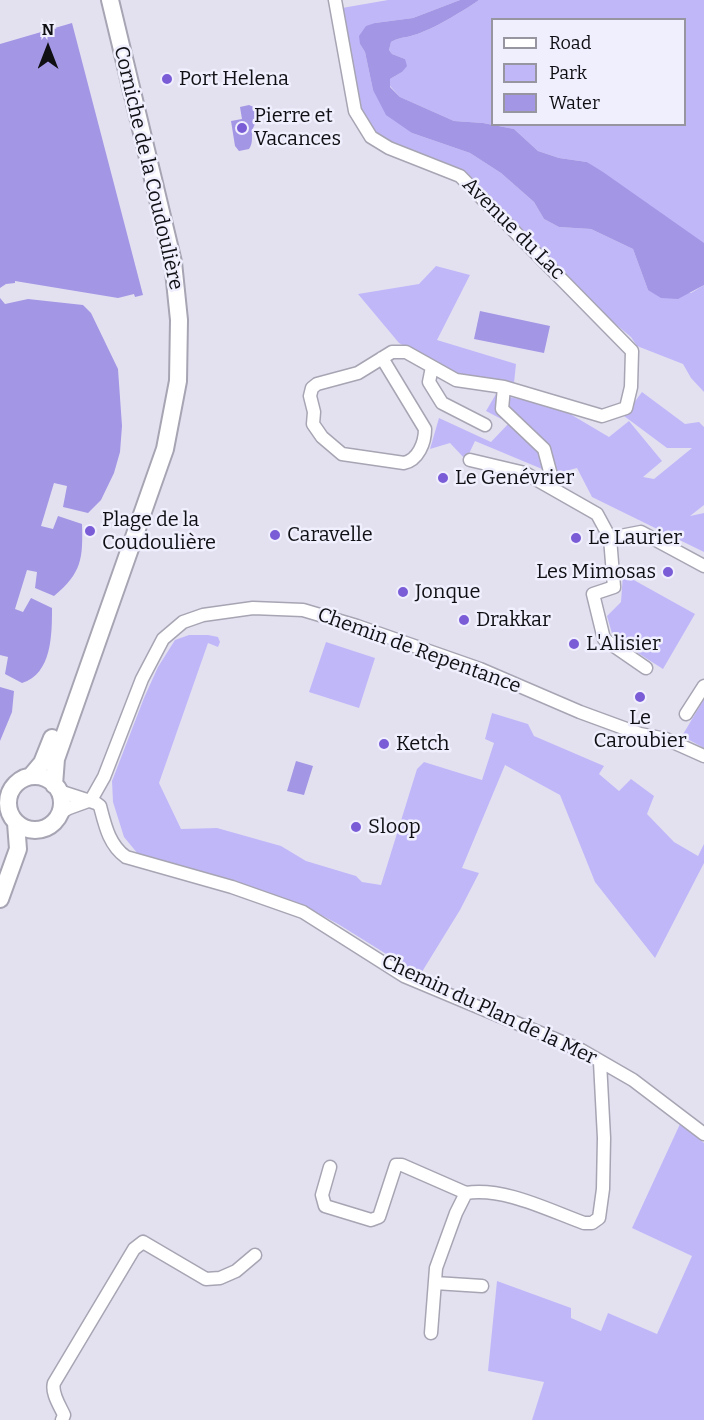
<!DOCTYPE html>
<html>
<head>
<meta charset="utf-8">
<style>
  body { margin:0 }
  #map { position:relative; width:704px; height:1420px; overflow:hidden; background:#e3e1f0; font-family:Bitter,serif }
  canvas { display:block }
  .legend { position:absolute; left:491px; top:18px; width:195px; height:108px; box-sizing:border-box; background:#f0effe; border:2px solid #9695a0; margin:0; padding:8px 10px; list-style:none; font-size:18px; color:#0f0f14 }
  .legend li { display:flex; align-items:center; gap:12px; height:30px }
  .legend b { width:30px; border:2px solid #9695a0 }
  .north { position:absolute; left:18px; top:18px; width:60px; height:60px; -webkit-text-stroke:4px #f0effe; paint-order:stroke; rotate:0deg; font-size:16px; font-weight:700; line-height:24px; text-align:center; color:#0f0f14 }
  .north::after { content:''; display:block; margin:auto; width:21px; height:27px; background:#0f0f14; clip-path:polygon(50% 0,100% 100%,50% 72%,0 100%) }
</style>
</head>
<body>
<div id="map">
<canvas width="704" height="1420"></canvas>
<ul class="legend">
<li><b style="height:8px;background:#fff"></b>Road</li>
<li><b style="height:16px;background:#c0b7f9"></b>Park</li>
<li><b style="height:16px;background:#a396e5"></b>Water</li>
</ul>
<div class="north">N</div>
</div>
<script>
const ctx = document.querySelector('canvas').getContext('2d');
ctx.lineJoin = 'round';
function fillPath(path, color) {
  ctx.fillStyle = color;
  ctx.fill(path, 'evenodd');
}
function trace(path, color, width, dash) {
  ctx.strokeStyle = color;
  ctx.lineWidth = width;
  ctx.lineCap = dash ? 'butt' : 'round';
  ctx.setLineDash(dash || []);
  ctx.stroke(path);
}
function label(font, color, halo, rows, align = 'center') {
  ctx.font = font + ' Bitter,serif';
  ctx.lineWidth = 5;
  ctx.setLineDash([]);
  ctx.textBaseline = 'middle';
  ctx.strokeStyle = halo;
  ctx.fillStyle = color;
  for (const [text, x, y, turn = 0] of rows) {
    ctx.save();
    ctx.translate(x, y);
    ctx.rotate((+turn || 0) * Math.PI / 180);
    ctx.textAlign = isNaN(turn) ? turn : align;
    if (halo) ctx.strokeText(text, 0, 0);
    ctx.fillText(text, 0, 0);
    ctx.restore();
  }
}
fillPath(new Path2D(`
  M388 0H460L413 18 375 23 360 44 365 52 373 90 412 133 470 153 501 173 534 202 544 219 559 227 591 229 633 249 648 290 691 293 704 285V392L691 378 683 364 637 346 631 337 594 306 459 171 394 146 374 133 361 111 342 8Z
  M479 0H704V244L587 162 559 158 538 151 514 129 483 123 454 121 400 97 390 86V79L402 72 405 59 392 54 389 50 391 42C399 37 405 38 414 35 432 30 463 11 479 0ZM492 20H684V124H492Z
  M436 266 470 275 437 340 516 364 514 383 456 374 399 343 358 294 419 284Z
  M642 392 685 424 699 422 704 427V505L690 516 704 513V552L592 497 577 468 554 474 475 441 466 460 450 443 430 449 439 418 491 442 509 423 486 411 496 394 560 408 609 437 629 421 662 461 643 477 654 479 692 448H667L624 416Z
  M623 574 695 614 663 669 613 637 607 616 621 602Z
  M189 635H208L218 637 220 642 218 647 208 643 159 783 181 829 217 828 281 846 306 861 356 876 362 882 381 885 417 769 424 762 482 780 494 743 485 739 492 713 528 724 534 736 604 766 599 774 619 791 631 779 654 796 647 814 674 842 698 856 704 844V863L655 958 595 882 560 795 505 765 462 868 479 873 460 910 420 975 338 924 310 909 138 854 124 837 113 802 112 781 144 698 158 667 175 640Z
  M326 642 375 658 359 708 309 692Z
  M704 699V748L682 736Z
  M680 1124 704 1143V1420H532L544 1382 488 1371 497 1281 571 1308V1318L601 1331 608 1313 657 1334 692 1256 632 1228Z`), '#c0b7f9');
fillPath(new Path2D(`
  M460 0H479C463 11 432 30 414 35 405 38 399 37 391 42L389 50 392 54 405 59 407 66 402 72 390 79V87L400 97 454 121 483 123 514 129 538 151 559 158 587 162 603 172 704 243V285L678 299 661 298 648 290 633 249 591 229 559 227 544 219 534 202 501 173 470 153 412 133 386 115 373 90 365 52 360 44 359 36 366 26 375 23 413 18Z
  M72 23 143 295 135 297 134 294 118 298 15 281V283L6 284 0 288V44Z
  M249 105 258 109V120C247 133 256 139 249 149L239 151 235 146 231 121 242 119 240 107Z
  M0 298 5 304 28 299 83 305 91 313 118 369 122 426 120 452 114 473 101 500 88 513 63 507 67 486 54 483 41 526 53 529 58 516 82 524C83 558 82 573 54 596L35 588 37 572 27 570 15 609 23 612 31 598 52 608C52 634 52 674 22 683L5 674 8 657 0 655Z
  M480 311 550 326 544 353 474 339Z
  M0 687 14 691 12 712 0 741Z
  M296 761 313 766 304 795 287 791Z`), '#a396e5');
const street = new Path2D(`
  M335 0 355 111 371 137 389 148 460 176 632 351 631 387 626 408 602 416 504 387 456 380 406 352H392L358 373 317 384 312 388 310 396 314 412 313 424 322 437 342 454 404 463C418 460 425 443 425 429L382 358
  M432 367 429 382 442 403 485 425
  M504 387 502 409 544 449 555 490
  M470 460 525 473 597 514 610 538 614 587 593 594 604 639 646 668
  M610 538 641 532 704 566
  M686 714 704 686
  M59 791 96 803 100 806C105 825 109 845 126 857L232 887 303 912 404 976 581 1050 633 1080 704 1134
  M91 800 104 777 142 679 163 639 183 622 203 615 253 608 303 610 357 626 480 669 580 712 640 734 666 739 704 756
  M60 813 69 808 91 800
  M330 1167 322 1195 325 1206 371 1220 379 1217 396 1165H402L466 1193
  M435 1283 482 1286
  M431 1333 436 1268 456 1213 466 1193C504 1187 548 1210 584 1223H592L599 1218 603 1189 604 1138 600 1062
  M62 1420 64 1415C60 1406 51 1393 54 1383L134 1249 143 1242 206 1279 220 1278 236 1271 255 1255`);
const secondary = new Path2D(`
  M31 776 42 763 52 738
  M8 803a27 27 0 1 1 54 0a27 27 0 1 1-54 0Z
  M54 785 56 759 165 449 178 381 179 320 173 262 110 0
  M0 899 18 849 16 823`);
trace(street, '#a7a5b3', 15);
trace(secondary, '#a7a5b3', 20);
trace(street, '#fff', 12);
trace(secondary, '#fff', 16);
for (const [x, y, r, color] of [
  [167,79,6,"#7a5cd7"],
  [242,128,6,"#7a5cd7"],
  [443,478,6,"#7a5cd7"],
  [90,531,6,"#7a5cd7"],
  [275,535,6,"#7a5cd7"],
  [576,538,6,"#7a5cd7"],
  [668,572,6,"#7a5cd7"],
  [403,592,6,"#7a5cd7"],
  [464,620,6,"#7a5cd7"],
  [574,644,6,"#7a5cd7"],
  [640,697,6,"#7a5cd7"],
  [384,744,6,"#7a5cd7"],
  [356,827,6,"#7a5cd7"]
]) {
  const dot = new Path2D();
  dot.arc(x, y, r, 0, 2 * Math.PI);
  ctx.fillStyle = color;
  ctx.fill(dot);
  trace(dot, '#f0effe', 2);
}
label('20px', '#0f0f14', '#f0effe', [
  ["Port Helena",179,79],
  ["Pierre et",254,116],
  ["Vacances",254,139],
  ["Le Genévrier",455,478],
  ["Plage de la",102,520],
  ["Coudoulière",102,543],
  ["Caravelle",287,535],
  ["Le Laurier",588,538],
  ["Les Mimosas",656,572,"right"],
  ["Jonque",415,592],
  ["Drakkar",476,620],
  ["L'Alisier",586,644],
  ["Le",640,718,"center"],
  ["Caroubier",640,741,"center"],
  ["Ketch",396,744],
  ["Sloop",368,827]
], 'left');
label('20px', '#0f0f14', '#f0effe', [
  ["Corniche de la Coudoulière",148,168,77],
  ["Avenue du Lac",513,229,45],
  ["Chemin de Repentance",419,651,20],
  ["Chemin du Plan de la Mer",489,1010,25]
]);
</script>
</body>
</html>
